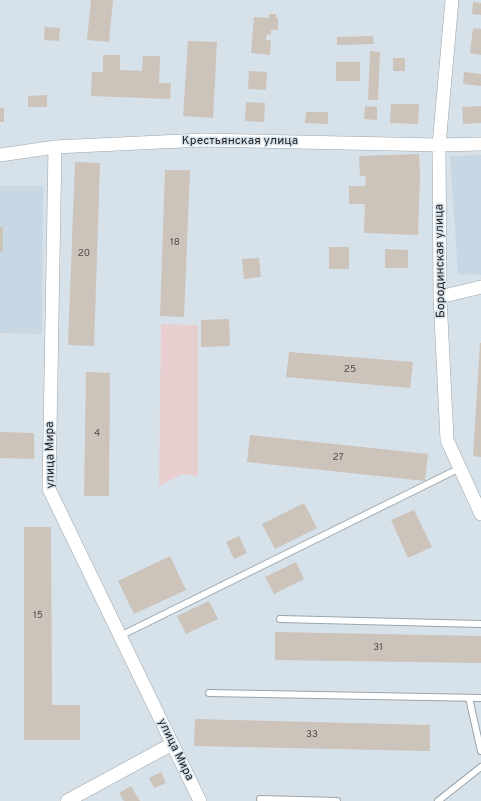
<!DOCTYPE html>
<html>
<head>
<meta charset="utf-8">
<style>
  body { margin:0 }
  canvas { display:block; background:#d7e1e9 }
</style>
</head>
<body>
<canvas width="481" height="801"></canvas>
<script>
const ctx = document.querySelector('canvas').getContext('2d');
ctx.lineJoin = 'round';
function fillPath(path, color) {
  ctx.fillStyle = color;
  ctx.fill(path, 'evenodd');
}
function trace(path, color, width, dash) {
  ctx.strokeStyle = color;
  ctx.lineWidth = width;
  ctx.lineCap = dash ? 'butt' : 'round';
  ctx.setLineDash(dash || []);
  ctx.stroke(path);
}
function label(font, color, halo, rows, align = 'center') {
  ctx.font = font + ' Overpass,sans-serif';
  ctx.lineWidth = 3;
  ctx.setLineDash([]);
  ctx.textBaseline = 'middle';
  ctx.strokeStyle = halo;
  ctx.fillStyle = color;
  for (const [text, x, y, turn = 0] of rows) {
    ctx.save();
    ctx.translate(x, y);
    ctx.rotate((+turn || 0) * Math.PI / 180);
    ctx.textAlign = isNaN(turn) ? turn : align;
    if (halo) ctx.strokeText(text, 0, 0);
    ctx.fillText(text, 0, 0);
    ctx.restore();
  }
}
fillPath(new Path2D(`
  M481 155V275L458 274 450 156Z
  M0 186H43L42 334 0 333Z`), '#c7d7e4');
fillPath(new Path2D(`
  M161 324 198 325V476L182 474 159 486Z`), '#e9ced0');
fillPath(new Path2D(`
  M91 0H113L109 42 87 40Z
  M473 2 481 3V15L472 14Z
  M269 14H276V18H278V30H271V35L267 34 266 40H271L270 55 251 53 254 17 269 18Z
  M45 27 60 28 59 41 44 40Z
  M473 28 481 29V55L470 53Z
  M373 36 374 44 337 45V37Z
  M188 41 217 42 213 118 183 116Z
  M370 51 380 52 378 100H368Z
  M103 55H120V70L142 71 143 56H160L159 83H171L170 99 91 96 92 72H103Z
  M393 58H405V71H393Z
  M336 62H360V81H336Z
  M249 71 267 72 266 90 248 89Z
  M464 72 481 74V86L463 84Z
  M47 95V107H28V96Z
  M246 102 265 103 264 122 245 121Z
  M391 104H419L418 124 390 123Z
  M365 106 377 107V120L364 119Z
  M481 106V123L463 124 462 107Z
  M0 108H4V122H0Z
  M306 112H328V124L305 123Z
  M419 154 420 175 418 235 364 233 365 204H349V186H365L366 176H360L359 156Z
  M75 162 100 163 94 346 68 345Z
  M165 170H190L184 317 160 316Z
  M0 227H3V252H0Z
  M329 247H349V269H329Z
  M385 249 408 250V268H385Z
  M259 258 261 277 244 279 242 259Z
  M229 319 230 346 201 347V320Z
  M480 343H481V457L473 456Z
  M289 352 413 362 410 388 286 377Z
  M86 372 110 373 109 496H84Z
  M0 432 34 433V459L0 458Z
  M250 435 428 454 425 481 247 462Z
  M304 503 317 528 275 549 262 524Z
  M414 510 432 547 408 558 391 520Z
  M24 527H51L52 705H80V740H24Z
  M239 536 247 553 234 559 226 542Z
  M170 556 186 590 134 614 118 581Z
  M296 562 304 579 274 594 265 577Z
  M209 601 218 619 186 634 177 616Z
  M275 632 481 636V663L275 660Z
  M195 719 430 725V751L194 746Z
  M161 772 166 783 154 788 149 778Z
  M131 786 140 801H124L119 793Z`), '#ccc3bb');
const service = new Path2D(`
  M280 619 481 624
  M120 636 460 468
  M209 693 481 698
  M469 698 481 751
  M260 799 337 801
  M438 801 481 767`);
const minor = new Path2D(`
  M452 0 439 145 440 297 447 440 481 514
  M55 147 49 489 200 801
  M0 155 55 147 203 140 439 145 481 144
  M440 297 481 287
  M67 801 172 744`);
trace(service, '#9ba5ac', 8);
trace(minor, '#9ba5ac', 14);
trace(service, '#fff', 6);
trace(minor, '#fff', 13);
label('10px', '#4c4c4d', null, [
  ["18",175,243],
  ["20",84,254],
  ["25",350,370],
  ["4",97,434],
  ["27",338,458],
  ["15",38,616],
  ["31",378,648],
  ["33",312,735]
]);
label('12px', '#222528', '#d7e1e9', [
  ["Крестьянская улица",240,142],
  ["Бородинская улица",441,261,-91],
  ["улица Мира",51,455,-91],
  ["улица Мира",175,750,64]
]);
</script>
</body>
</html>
